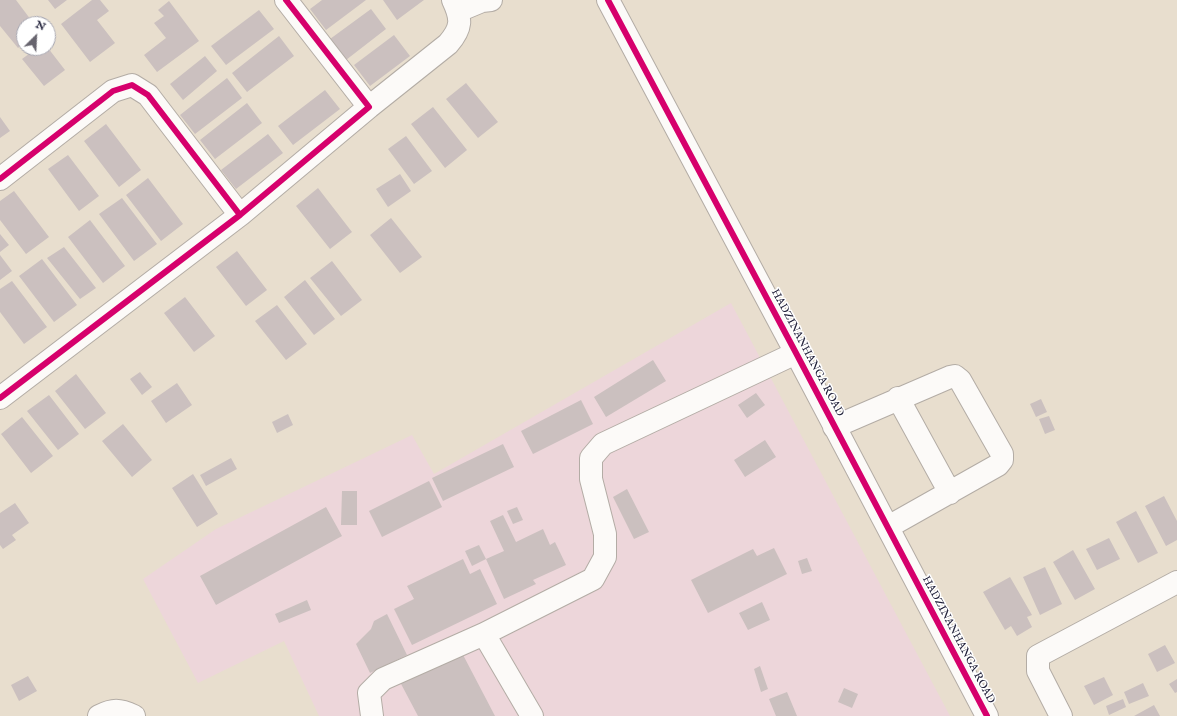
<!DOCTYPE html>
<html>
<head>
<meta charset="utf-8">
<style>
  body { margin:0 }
  #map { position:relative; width:1177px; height:716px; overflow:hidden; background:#e8dece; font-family:"IM FELL English",serif }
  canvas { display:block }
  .north { position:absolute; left:16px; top:16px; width:40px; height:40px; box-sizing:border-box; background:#fff; border:1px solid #a7a7b1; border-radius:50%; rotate:24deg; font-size:11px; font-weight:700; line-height:16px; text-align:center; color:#22223b }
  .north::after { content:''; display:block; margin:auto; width:14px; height:18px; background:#67646e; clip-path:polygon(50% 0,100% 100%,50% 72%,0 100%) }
</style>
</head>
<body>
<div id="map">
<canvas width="1177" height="716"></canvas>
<div class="north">N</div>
</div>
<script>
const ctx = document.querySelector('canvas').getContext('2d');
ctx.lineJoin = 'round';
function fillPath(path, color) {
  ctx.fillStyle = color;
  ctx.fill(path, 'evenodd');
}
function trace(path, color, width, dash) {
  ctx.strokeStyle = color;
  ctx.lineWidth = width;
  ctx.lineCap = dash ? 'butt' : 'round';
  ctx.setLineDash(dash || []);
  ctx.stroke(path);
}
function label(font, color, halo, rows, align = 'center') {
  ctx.font = font + ' "IM FELL English",serif';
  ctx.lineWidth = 3;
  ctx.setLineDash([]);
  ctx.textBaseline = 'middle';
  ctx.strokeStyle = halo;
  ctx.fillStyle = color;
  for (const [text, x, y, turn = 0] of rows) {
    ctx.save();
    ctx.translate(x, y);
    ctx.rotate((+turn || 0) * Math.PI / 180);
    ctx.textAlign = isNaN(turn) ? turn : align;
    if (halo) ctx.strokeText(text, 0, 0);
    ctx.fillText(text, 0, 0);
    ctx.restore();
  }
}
fillPath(new Path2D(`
  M731 303 950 716H319L284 641 198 683 143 579 216 529 412 435 434 474Z`), '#edd6da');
fillPath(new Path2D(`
  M0 0H16L34 24H24V43L18 48 0 26Z
  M48 0H67L55 9Z
  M92 0H100L109 11 97 20 115 43 90 62 61 24Z
  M322 0H366L326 30 310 9Z
  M383 0H424L397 20Z
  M169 1 199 41 157 72 144 55 166 38 154 23 164 16 158 10Z
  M371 9 386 29 346 60 330 39Z
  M259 10 274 29 226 65 211 46Z
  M394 35 410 56 370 86 354 65Z
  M279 36 294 56 247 92 232 73Z
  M37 48H48L65 70 44 86 22 59Z
  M205 56 217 71 183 100 170 84Z
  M227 78 242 98 195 134 180 115Z
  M466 83 498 122 478 138 446 99Z
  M325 90 340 109 293 145 278 126Z
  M247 103 262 123 215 159 200 140Z
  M433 107 467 150 445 168 411 124Z
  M0 117 10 131 0 138Z
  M106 124 141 170 119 187 84 141Z
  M268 134 283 153 236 189 221 170Z
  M406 136 432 171 414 184 388 149Z
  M68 155 99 196 79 211 48 169Z
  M400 174 411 191 388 207 376 189Z
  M148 178 183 224 161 241 126 195Z
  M318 188 352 232 330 249 296 206Z
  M14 191 49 237 26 254 0 220V201Z
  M122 198 157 244 134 261 99 214Z
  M391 218 422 257 400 273 370 235Z
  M90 220 125 266 103 283 68 237Z
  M0 234 9 245 0 252Z
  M64 247 96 288 80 299 47 258Z
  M237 251 267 290 246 306 216 267Z
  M0 255 12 271 0 280Z
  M42 259 77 305 54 322 19 276Z
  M332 261 362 300 341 316 310 278Z
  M305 280 335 319 314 335 284 297Z
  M12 281 47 327 24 344 0 312V289Z
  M185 297 215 336 194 352 164 313Z
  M277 305 307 344 286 360 255 321Z
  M653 360 666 381 606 417 594 397Z
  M140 372 152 387 142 395 130 379Z
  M76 374 106 413 85 429 55 391Z
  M177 383 192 405 166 423 151 401Z
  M756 393 765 405 747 418 738 405Z
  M49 395 79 434 58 450 27 411Z
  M1041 399 1047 412 1036 417 1030 404Z
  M581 400 593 424 533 454 521 431Z
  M288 414 293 425 277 433 272 422Z
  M1049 416 1055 430 1045 434 1039 419Z
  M22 417 53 456 31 473 1 434Z
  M123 424 152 460 132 477 102 441Z
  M765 440 776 457 745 477 734 460Z
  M503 444 514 467 443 501 432 478Z
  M231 458 237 469 206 486 200 475Z
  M193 474 218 514 197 527 172 488Z
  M429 481 442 507 382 537 369 511Z
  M627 489 649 532 634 539 613 497Z
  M342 491H357V525H341Z
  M1164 496 1177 521V540L1166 546 1145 506Z
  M15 503 29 523 12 535 16 540 3 549 0 545V513Z
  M326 507 342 536 216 605 200 576Z
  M517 507 523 520 513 524 507 511Z
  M1136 511 1158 553 1138 563 1116 522Z
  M503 515 516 542 543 529 550 545 555 542 566 565 533 580 536 584 504 599 486 559 504 551 490 521Z
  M1109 538 1120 559 1097 570 1086 549Z
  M479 545 486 559 472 566 465 551Z
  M774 548 787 574 708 613 691 580 753 549 757 556Z
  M1073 550 1095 589 1075 600 1053 562Z
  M807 558 812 571 802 574 798 561Z
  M463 559 470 574 480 569 497 604 412 645 394 609 414 599 407 586Z
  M1045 567 1062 604 1040 615 1023 577Z
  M1010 577 1032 615 1027 617 1032 627 1017 636 1011 626 1005 630 983 592Z
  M307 600 311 610 279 623 275 614Z
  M762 602 770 620 748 630 739 613Z
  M387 614 407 655 370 673 356 644 371 629 374 621Z
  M1165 645 1175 663 1157 672 1148 654Z
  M461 651 495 716H418L400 682Z
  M760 666 768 689 761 692 754 669Z
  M28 676 37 691 19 701 11 685Z
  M1104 677 1113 695 1094 705 1084 686Z
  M1177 679V692L1175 693 1169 684Z
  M1143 683 1149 696 1129 704 1124 692Z
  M844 688 858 694 852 708 838 702Z
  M787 692 797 716H776L769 699Z
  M1123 699 1126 707 1109 715 1106 706Z
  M1154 705 1160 716H1134Z`), '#cbc0bf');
const minor = new Path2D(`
  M608 0 796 353 987 716
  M458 11 482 1 491 0
  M369 107 448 44C462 28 462 19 453 0
  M0 179 113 91 132 85 148 95 240 215 0 398
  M240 215 369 107 286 0
  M898 398 950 493
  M834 427 950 377 955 376 960 380 1002 454V460L998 465 888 527
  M99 716C113 709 119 709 134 716
  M372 716 369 693 383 679 484 634
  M532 716 484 634 593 579 605 557V534L591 479V458L603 444 796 353
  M1061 716 1038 671V656L1177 582`);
trace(minor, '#b3aca5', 24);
trace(minor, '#fcfaf8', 22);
trace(new Path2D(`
  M608 0 796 353 987 716
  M0 179 113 91 132 85 148 95 240 215 0 398
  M240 215 369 107 286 0`), '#d6006c', 6);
label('11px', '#22223b', '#fff', [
  ["HADZINANHANGA ROAD",807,353,62],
  ["HADZINANHANGA ROAD",958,640,62]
]);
</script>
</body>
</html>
